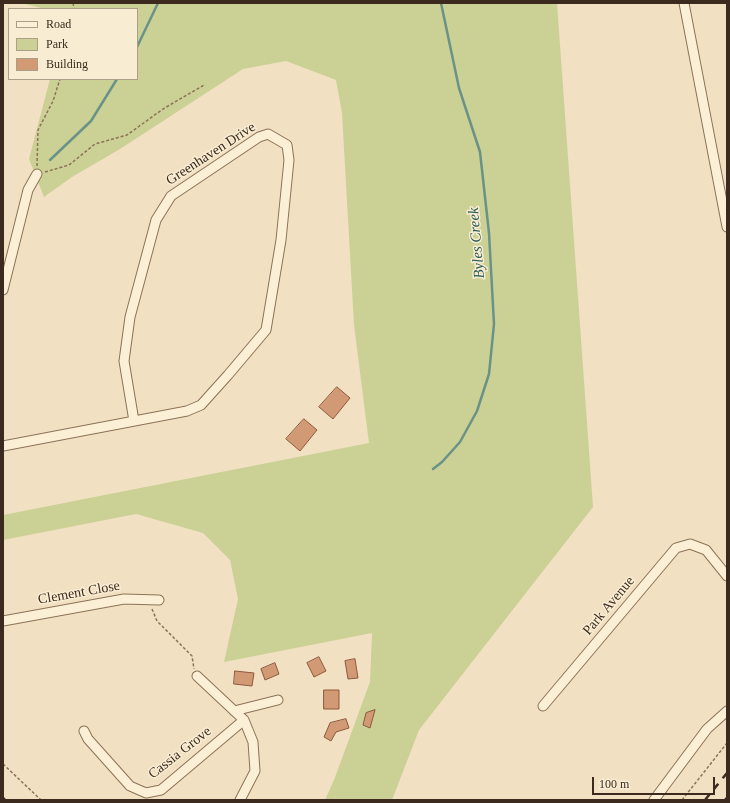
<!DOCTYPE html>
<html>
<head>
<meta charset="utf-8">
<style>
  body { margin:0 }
  #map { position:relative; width:730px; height:803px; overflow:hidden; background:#f1e1c2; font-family:Georgia,serif }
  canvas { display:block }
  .frame { position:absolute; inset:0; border:4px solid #3b2a1d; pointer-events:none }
  .legend { position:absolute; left:8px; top:8px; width:130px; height:72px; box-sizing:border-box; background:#f8ecd2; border:1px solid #ac9e8a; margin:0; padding:5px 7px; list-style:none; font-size:12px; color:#3b2a1d }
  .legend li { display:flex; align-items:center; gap:8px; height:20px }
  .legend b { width:20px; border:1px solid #ac9e8a }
  .scale { position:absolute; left:592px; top:777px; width:123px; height:18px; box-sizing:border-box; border:2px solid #3b2a1d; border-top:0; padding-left:5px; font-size:12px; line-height:14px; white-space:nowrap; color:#3b2a1d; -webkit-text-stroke:3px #f8ecd2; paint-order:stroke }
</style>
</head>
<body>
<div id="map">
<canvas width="730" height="803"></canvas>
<div class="frame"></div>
<ul class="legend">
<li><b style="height:5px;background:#fbefd6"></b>Road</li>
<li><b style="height:11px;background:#cbd095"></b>Park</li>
<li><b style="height:11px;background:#d29975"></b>Building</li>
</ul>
<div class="scale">100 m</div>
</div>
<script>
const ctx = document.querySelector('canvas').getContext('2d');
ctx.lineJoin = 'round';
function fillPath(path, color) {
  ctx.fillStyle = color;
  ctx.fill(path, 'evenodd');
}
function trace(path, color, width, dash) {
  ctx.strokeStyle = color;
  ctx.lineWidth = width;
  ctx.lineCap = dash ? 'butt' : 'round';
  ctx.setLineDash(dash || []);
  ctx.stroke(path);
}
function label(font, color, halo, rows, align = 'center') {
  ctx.font = font + ' Georgia,serif';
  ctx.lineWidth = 3;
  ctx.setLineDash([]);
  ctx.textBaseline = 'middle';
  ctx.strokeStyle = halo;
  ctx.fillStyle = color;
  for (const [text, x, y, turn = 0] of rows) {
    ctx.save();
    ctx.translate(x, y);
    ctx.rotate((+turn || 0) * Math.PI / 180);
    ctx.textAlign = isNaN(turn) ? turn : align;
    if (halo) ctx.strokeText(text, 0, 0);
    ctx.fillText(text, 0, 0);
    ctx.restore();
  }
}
fillPath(new Path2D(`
  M21 3H557L593 507 419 730 392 800H325L334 780 370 682 372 633 224 662 238 599 230 560 203 533 136 514 3 540V515L369 443 354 325 342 113 336 80 286 61 243 69 120 149 72 177 44 197 29 159 50 79H137V9H45Z`), '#cbd095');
trace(new Path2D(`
  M137 47 158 3
  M50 160 91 121 117 79
  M433 469 442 462 460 442 477 411 489 374 494 324 489 233 480 152 459 88 441 3`), '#6a9287', 2.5);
const building = new Path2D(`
  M337 387 350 398 333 419 319 407Z
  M304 419 317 430 300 451 286 439Z
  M319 657 326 671 314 677 307 663Z
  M355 659 358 678 348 679 345 661Z
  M275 663 279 674 265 680 261 669Z
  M235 671 254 673 252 686 234 684Z
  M324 690H339V709H324Z
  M375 710 370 728 363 725 366 713Z
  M346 719 349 728 336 732 331 741 324 737 330 723Z`);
fillPath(building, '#d29975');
trace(building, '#8d593b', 1);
const street = new Path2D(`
  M684 3 727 227
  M3 290 28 190 37 174
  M3 446 187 411 201 405 228 375 266 330 281 240 289 160 287 145 268 134 259 137 171 196 156 220 130 317 124 361 134 421
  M3 621 124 599 159 600
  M197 676 244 720 253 742 255 771 240 800
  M543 706 676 548 690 544 706 550 727 576
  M234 711 278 700
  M84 731 88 739 130 786 146 793 161 790 244 720
  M654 800 707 729 727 711`);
trace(street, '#8c7257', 11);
trace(new Path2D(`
  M73 3 74 9
  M37 166 38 130 53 101 60 79
  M45 172 69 165 95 144 127 135 163 109 204 85
  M152 609 157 621 192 656 194 669
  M3 764 41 800
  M682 800 727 743`), '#8c7257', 1.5, [3, 2]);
trace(street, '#fbefd6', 9);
trace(new Path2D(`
  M3 798 5 800
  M705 800 727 773
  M725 800 727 798`), '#3b2a1d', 2.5, [7, 7]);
label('14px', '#3b2a1d', '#f8ecd2', [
  ["Greenhaven Drive",211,154,-33],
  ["Clement Close",79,593,-10],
  ["Park Avenue",609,606,-50],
  ["Cassia Grove",180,753,-38]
]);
label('italic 15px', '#2b5c57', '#f8ecd2', [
  ["Byles Creek",477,243,-95]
]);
</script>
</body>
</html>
